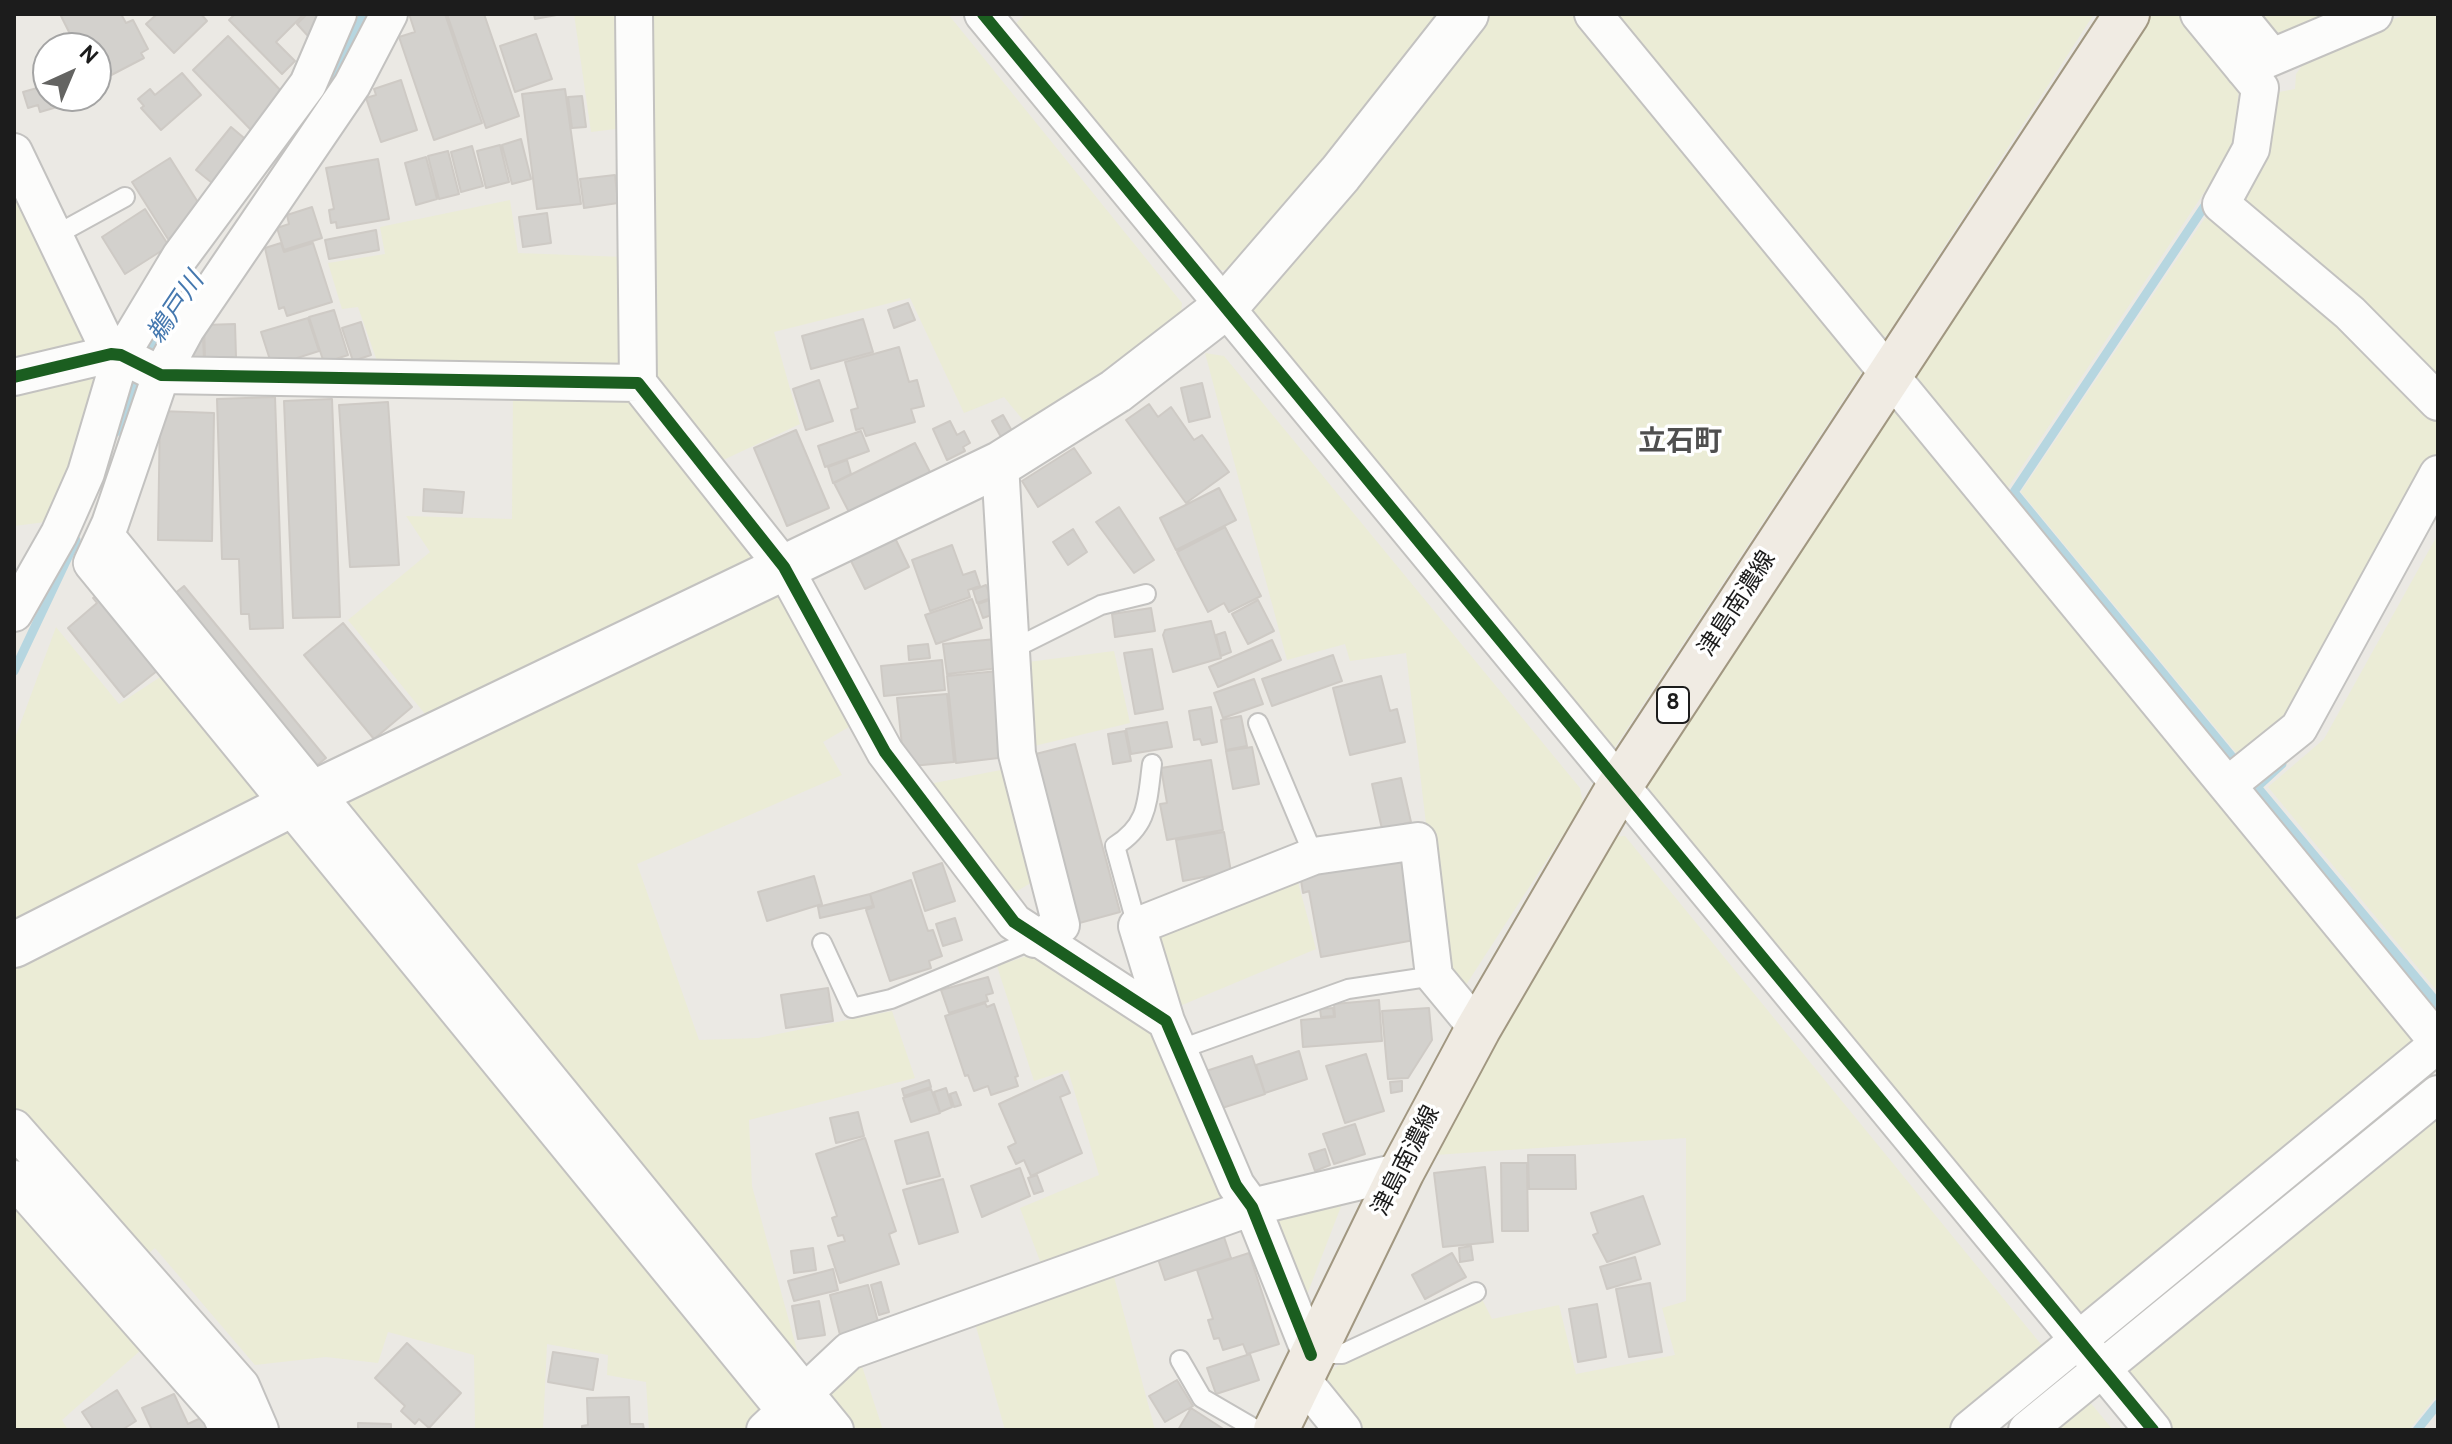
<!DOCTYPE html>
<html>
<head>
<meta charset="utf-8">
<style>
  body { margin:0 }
  #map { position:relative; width:2452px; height:1444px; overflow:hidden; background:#ebe9e4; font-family:Overpass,sans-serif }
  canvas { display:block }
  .frame { position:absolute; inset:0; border:16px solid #1c1c1c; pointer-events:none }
  .north { position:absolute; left:32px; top:32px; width:80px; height:80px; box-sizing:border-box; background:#fff; border:2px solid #a4a4a4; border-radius:50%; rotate:44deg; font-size:22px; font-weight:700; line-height:32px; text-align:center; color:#1c1c1c }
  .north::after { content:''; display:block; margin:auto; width:28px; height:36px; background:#646462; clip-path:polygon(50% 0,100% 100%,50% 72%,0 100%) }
</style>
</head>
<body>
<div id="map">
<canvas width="2452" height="1444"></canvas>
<div class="frame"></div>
<div class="north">N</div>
</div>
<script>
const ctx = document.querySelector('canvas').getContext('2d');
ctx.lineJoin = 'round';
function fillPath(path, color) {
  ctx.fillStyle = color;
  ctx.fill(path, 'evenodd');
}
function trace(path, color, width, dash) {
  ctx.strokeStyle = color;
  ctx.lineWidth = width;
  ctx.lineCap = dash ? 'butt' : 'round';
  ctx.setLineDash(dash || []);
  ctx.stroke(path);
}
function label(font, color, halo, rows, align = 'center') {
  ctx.font = font + ' Overpass,"Noto Sans JP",sans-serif';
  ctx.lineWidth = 7;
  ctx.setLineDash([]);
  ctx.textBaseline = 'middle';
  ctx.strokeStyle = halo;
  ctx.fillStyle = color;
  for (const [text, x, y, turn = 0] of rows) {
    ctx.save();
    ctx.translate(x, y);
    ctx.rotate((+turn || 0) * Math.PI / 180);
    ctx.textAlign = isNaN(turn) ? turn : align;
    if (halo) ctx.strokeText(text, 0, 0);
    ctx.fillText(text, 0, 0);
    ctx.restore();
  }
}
fillPath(new Path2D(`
  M574 14H623L624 128 591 132Z
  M644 14H948L1182 303 1180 323 1027 425 1004 397 964 413 910 298 774 332 800 424 719 462 648 379Z
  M1026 14H1448L1232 270H1212L1015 38V24Z
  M1486 14H1577L1863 363 1861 373 1613 750 1245 319Z
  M1613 14H2094L1887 335 1881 339Z
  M2153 14H2187L2240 79 2233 149 2005 492 1915 386 1916 372Z
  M2246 14H2343L2269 41Z
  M2407 14H2438V381L2239 203 2265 151 2279 92 2295 89 2296 74 2313 51Z
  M14 189 84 337 79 354 14 369Z
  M510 200 518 253 625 257 624 356 617 365 377 361 358 307 342 309 328 263 385 254 380 227Z
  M2216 216 2438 408V455L2293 722 2244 762 2021 492 2205 218Z
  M1205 353 1224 356 1580 788 1583 804 1464 988 1452 985 1441 952 1406 653 1350 661 1345 644 1287 660Z
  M97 367 102 384 46 522 14 526V386Z
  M513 387 625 390 757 553 754 563 430 720 348 620 430 552 406 516 512 519Z
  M1899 406 2415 1029 2413 1041 2080 1322 1639 790 1890 408Z
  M2438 534V992L2268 787 2324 739Z
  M775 590 787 596 854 724 823 742 842 775 637 864 699 1040 758 1038 892 1011 915 1078 749 1120 752 1186 800 1361 342 815 346 798Z
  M56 627 119 704 168 672 260 786 262 803 14 924V741Z
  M1114 651 1130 723 1030 747 1020 663Z
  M1011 768 1041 877 1007 897 924 785Z
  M287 822 766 1414 750 1430H649L646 1382 607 1375 608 1355 547 1344 543 1430H475L474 1355 388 1332 378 1363 326 1357 255 1365 155 1248 143 1258 14 1108V962Z
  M1625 836 2044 1348 1954 1430H1361L1329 1390 1326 1374 1352 1356 1482 1299 1492 1319 1559 1305 1576 1374 1675 1355 1662 1308 1686 1301V1138L1435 1155 1611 837Z
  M1295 871 1316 949 1175 1008 1149 927Z
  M1033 954 1154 1031 1225 1201 1043 1269 1020 1208 1099 1175 1068 1070 1034 1081 997 966Z
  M2438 1103V1394L2409 1430H2163L2119 1366Z
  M14 1187 150 1342 62 1420 68 1430H14Z
  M1340 1197 1342 1204 1303 1305 1272 1213Z
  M1113 1273 1155 1430H1005L975 1323Z
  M861 1363 883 1430H845L824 1389Z
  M2089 1401 2113 1430H2038Z`), '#ebecd6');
trace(new Path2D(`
  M326 94 364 14
  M2210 198 2014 492 2239 765
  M146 358 175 314
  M116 432 140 372
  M14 671 76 540
  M2282 764 2257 787 2438 1004
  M2417 1430 2438 1404`), '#b6d6e0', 9);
const building = new Path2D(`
  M60 14H121L126 23 133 20 148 49 141 53 144 58 96 83V48H77Z
  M157 14H201L207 21 174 53 146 24Z
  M235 14H304L276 42 295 61 282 74 229 20Z
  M307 14H314L322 22 308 36 297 24Z
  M409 14H445L482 123 434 140 399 37 415 32Z
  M447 14H484L519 116 486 128Z
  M534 14H562L535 19Z
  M536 34 552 79 515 92 500 46Z
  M228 36 287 97 252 131 193 70Z
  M182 73 201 95 161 130 141 108 144 106 138 99 150 89 155 95Z
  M401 80 417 130 381 142 366 98 376 95 374 89Z
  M48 85V96H95L40 112 38 105 28 108 23 92Z
  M565 89 581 204 537 209 522 94Z
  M582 96 586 127 572 128 568 97Z
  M231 127 256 148 222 191 196 170Z
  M521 139 531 179 512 184 502 145Z
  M500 145 509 182 486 188 477 151Z
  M472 146 483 186 461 192 451 152Z
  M448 151 459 194 439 199 428 156Z
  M426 157 437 199 416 205 405 163Z
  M170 158 206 215 168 239 132 182Z
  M378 159 389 219 337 228 336 222 331 223 329 210 334 209 326 168Z
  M615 175 618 203 584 208 580 179Z
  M312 207 322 238 284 250 277 228 289 224 287 215Z
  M145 209 169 246 125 274 102 237Z
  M547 213 551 243 523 247 519 217Z
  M376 230 379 250 329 259 325 240Z
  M281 243 284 252 313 243 332 302 287 316 284 307 279 309 265 248Z
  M908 303 915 320 894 328 888 310Z
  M334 310 348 355 324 363 309 317Z
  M308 318 319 351 272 366 261 332Z
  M863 319 873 352 811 369 802 336Z
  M361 322 371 355 353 361 342 328Z
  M235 324 236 357 205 359 204 325Z
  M203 337 204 360H191L190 338Z
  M899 347 909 382 917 380 924 406 911 409 915 422 866 436 863 428 856 430 851 410 858 408 845 362Z
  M819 380 833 421 806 430 793 389Z
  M1202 383 1210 417 1189 422 1181 388Z
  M275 397 283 628 250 629 249 614H241L239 559H222L217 399Z
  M332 399 340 617 293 618 284 401Z
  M388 402 399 565 350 567 339 405Z
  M1149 404 1158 417 1171 407 1194 440 1202 435 1229 472 1186 503 1126 420Z
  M160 411 214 413 212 541 158 540Z
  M1003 415 1012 431 1001 437 992 421Z
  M950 421 957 435 964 431 970 443 963 447 965 451 947 460 933 429Z
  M796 430 829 508 787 526 754 448Z
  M861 431 869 451 825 467 818 446Z
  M915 443 931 474 850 514 834 483Z
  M1074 448 1091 473 1038 507 1022 481Z
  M847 460 851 474 833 483 828 467Z
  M1219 488 1236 520 1176 550 1160 518Z
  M424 489 464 492 462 513 423 511Z
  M1119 507 1154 560 1134 573 1096 522Z
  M1225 527 1261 596 1229 612 1224 603 1208 612 1177 552Z
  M1073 529 1087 552 1068 565 1053 542Z
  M895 538 909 567 865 589 851 561Z
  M952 545 963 575 975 571 980 586 968 590 970 597 930 611 912 560Z
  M986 585 991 598 977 603 973 590Z
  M184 586 326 758 310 771 168 599Z
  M101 592 162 667 124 697 68 628 97 603 93 598Z
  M995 598 1000 612 983 618 978 604Z
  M972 599 982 628 936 644 925 615Z
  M1258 600 1274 631 1248 644 1232 614Z
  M1151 608 1155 631 1115 637 1112 614Z
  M1211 621 1221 658 1173 672 1163 635 1165 630Z
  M343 623 412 707 374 739 304 655Z
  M1225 632 1231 652 1221 656 1216 635Z
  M996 639 999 668 947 674 943 644Z
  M1272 640 1281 660 1218 687 1209 667Z
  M928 644 930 658 909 660 908 646Z
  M1152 649 1163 709 1135 714 1124 653Z
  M1333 655 1342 681 1272 706 1262 679Z
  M942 660 945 690 884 696 881 666Z
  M998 671 1007 757 956 763 947 676Z
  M1381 676 1390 711 1397 709 1405 742 1350 755 1333 688Z
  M1254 679 1263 704 1223 718 1214 693Z
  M947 694 954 762 912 766 903 755 897 698Z
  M1211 707 1217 742 1202 745 1200 739 1194 740 1189 711Z
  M1241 716 1247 746 1226 750 1221 720Z
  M1167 722 1172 747 1131 754 1126 729Z
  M1125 731 1131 761 1113 764 1108 734Z
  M1075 744 1120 912 1072 925 1028 756Z
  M1252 747 1259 784 1233 789 1226 751Z
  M1211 760 1223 830 1167 840 1160 804 1167 803 1161 768Z
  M1401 778 1411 822 1382 829 1372 784Z
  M1224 832 1231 872 1183 881 1176 840Z
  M1404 855 1420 939 1321 957 1309 891 1303 893 1301 880 1306 879 1305 873Z
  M942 863 955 901 925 911 913 873Z
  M814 876 822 904 767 921 758 892Z
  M911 880 928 931 933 930 942 956 929 961 931 968 890 981 866 910 874 907 870 894Z
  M870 894 873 906 820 918 818 907Z
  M955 918 962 940 943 946 936 924Z
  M988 977 993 993 986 995 988 1001 949 1013 941 990Z
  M828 988 833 1021 786 1028 781 995Z
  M1379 1000 1382 1041 1303 1047 1301 1020 1335 1017 1334 1004Z
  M985 1003 987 1007 994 1004 1018 1076 1015 1077 1018 1086 991 1095 988 1086 974 1091 968 1075 965 1076 945 1016Z
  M1333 1008 1334 1016 1321 1017 1320 1009Z
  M1429 1008 1432 1040 1408 1078 1388 1079 1382 1011Z
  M1299 1051 1307 1079 1265 1093 1256 1065Z
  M1366 1054 1384 1111 1345 1123 1326 1066Z
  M1252 1056 1265 1094 1213 1111 1200 1073Z
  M1062 1075 1070 1093 1060 1097 1082 1153 1031 1176 1024 1160 1016 1164 1008 1147 1016 1143 999 1104Z
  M929 1080 931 1087 904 1096 902 1089Z
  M1402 1081V1091L1391 1093 1390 1082Z
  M946 1088 952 1107 940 1112 934 1092Z
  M931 1089 940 1113 911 1122 903 1098Z
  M956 1092 961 1105 954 1107 950 1094Z
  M858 1112 864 1136 836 1143 830 1118Z
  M1355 1124 1365 1154 1334 1164 1323 1134Z
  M928 1132 940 1176 907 1184 895 1141Z
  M865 1138 896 1231 889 1234 899 1264 840 1283 828 1246 845 1241 843 1235 838 1236 832 1218 837 1216 816 1154Z
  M1325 1149 1330 1165 1315 1171 1309 1154Z
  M1528 1155H1575L1576 1189H1529Z
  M1501 1163H1527L1528 1231H1502Z
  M1485 1167 1493 1242 1443 1247 1434 1173Z
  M1020 1168 1030 1196 982 1217 971 1186Z
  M1037 1175 1043 1191 1034 1194 1028 1178Z
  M943 1179 958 1232 919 1244 903 1190Z
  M1643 1196 1660 1244 1607 1262 1593 1235 1598 1233 1591 1213Z
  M1221 1228 1231 1258 1165 1280 1155 1250Z
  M1471 1246 1473 1260 1460 1262 1459 1248Z
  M813 1248 816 1270 794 1273 791 1251Z
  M1249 1253 1279 1344 1247 1354 1243 1344 1223 1350 1219 1338 1214 1339 1208 1320 1213 1319 1197 1270Z
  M1452 1253 1466 1277 1425 1299 1412 1275Z
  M1635 1257 1641 1279 1607 1289 1600 1267Z
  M833 1269 838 1290 794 1301 788 1281Z
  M881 1282 889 1312 879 1315 871 1285Z
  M1650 1283 1662 1352 1629 1357 1616 1289Z
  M868 1285 880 1329 841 1339 830 1295Z
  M819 1301 825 1335 798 1339 792 1306Z
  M1597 1304 1606 1357 1578 1362 1569 1309Z
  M407 1343 461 1393 429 1428 419 1419 415 1424 401 1411 405 1406 375 1378Z
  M553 1352 598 1359 593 1390 548 1382Z
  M1250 1354 1259 1380 1216 1394 1207 1368Z
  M1177 1380 1193 1406 1165 1422 1149 1396Z
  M117 1390 136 1421 122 1430H94L82 1412Z
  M174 1394 188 1424 205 1416 211 1430H152L142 1408Z
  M629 1397 630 1424H643L644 1430H582V1426L588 1425 587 1398Z
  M1191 1408 1225 1430H1178Z
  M358 1423 391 1424V1430H358Z`);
fillPath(building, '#d3d1cd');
trace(building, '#cecac5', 2);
const service = new Path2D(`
  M54 236 125 197
  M1011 650 1101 605 1146 594
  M1258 723 1314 856
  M1137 926 1115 846C1149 825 1147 801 1152 764
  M822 943 852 1008 891 999 1035 939
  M1178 1050 1348 989 1434 976
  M1316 1354H1342L1476 1292
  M1180 1360 1202 1398 1257 1430`);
const minor = new Path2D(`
  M389 14 352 85 186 329 161 375 110 524 92 563 801 1430
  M634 14 638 383
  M983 14 2153 1430
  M1593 14 2438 1042
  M2199 14 2260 88 2251 149 2221 204 2350 313 2438 402
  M2237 14 2272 57
  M2244 69 2374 14
  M14 152 111 354
  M14 377 111 354 121 355 161 375 638 383 784 567 885 752 1014 922 1166 1021 1236 1185 1252 1207 1311 1355
  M1000 464 1017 754 1061 925 1035 939
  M105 535 835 1430
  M14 613 59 534 86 473 121 355 180 257 308 84 338 14
  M2228 785 2299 728 2438 474
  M1166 1021 1137 926 1314 856 1418 841 1434 976 1478 1029
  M14 1128 241 1386 260 1430
  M14 1179 220 1413 228 1430
  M1300 1377 1343 1430
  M765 1430 849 1351 1252 1207 1402 1171
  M1969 1430 2438 1044
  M2027 1430 2438 1094`);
const tertiary = new Path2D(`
  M14 945 314 793 1000 464 1116 391 1226 306 1340 174 1466 14`);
const primary = new Path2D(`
  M1276 1430 1402 1171 1478 1029 1619 787 2127 14`);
trace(service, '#c3c2c0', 22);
trace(minor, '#c3c2c0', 40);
trace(tertiary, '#c3c2c0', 48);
trace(primary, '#a19781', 48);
trace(service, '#fcfcfb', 18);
trace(minor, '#fcfcfb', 36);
trace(tertiary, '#fcfcfb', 44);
trace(primary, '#f0ebe3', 44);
trace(new Path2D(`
  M983 14 2153 1430
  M14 377 111 354 121 355 161 375 638 383 784 567 885 752 1014 922 1166 1021 1236 1185 1252 1207 1311 1355`), '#1b5e20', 12);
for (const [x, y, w] of [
  [1673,705,32]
]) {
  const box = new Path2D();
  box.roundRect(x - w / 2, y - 18, w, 36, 6);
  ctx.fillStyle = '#fff';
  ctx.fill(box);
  trace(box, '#1c1c1c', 2);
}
label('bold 22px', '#1c1c1c', null, [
  ["8",1673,705]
]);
label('24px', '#1c1c1c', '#fff', [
  ["津島南濃線",1739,605,-57],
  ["津島南濃線",1408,1162,-63]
]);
label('italic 26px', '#4578af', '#fff', [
  ["鵜戸川",178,309,-56]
]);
label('bold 28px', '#4f4f4f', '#fff', [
  ["立石町",1680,444]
]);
</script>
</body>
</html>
